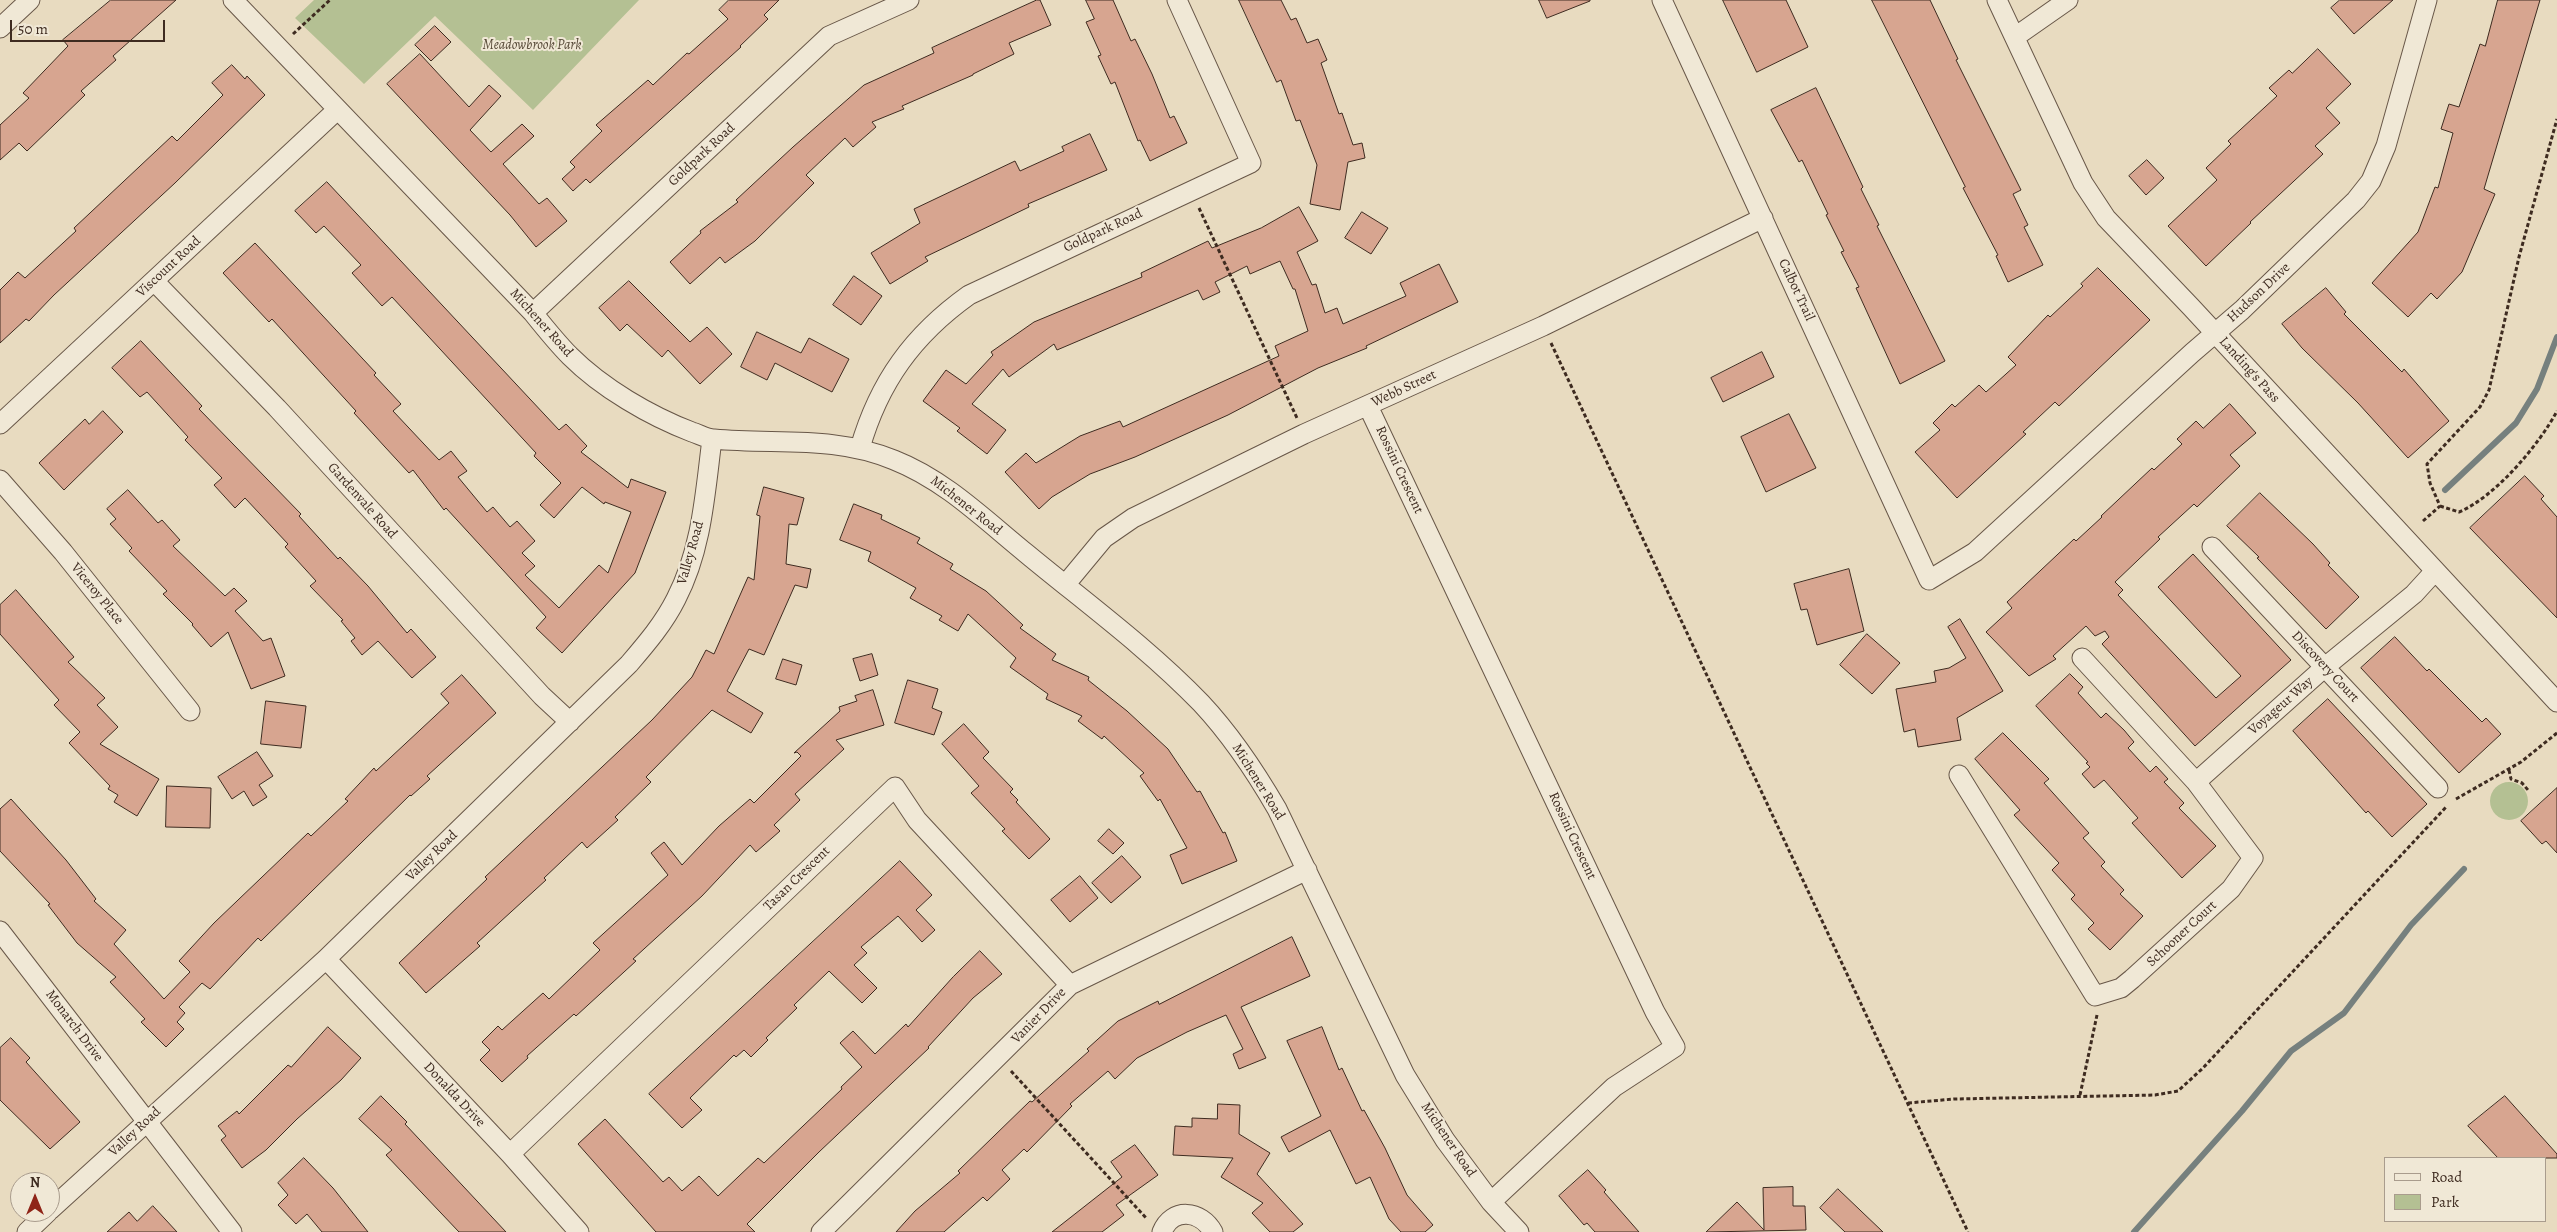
<!DOCTYPE html>
<html>
<head>
<meta charset="utf-8">
<style>
  body { margin:0 }
  #map { position:relative; width:2557px; height:1232px; overflow:hidden; background:#e8dbc0; font-family:Alegreya,serif }
  canvas { display:block }
  .legend { position:absolute; left:2384px; top:1157px; width:162px; height:65px; box-sizing:border-box; background:#f0e8d6; border:1px solid #a99c8d; margin:0; padding:6px 9px; list-style:none; font-size:15px; color:#3e2b20 }
  .legend li { display:flex; align-items:center; gap:10px; height:25px }
  .legend b { width:25px; border:1px solid #a99c8d }
  .north { position:absolute; left:10px; top:1172px; width:50px; height:50px; box-sizing:border-box; background:#f0e8d6; border:1px solid #a99c8d; border-radius:50%; rotate:0deg; font-size:14px; font-weight:700; line-height:20px; text-align:center; color:#3e2b20 }
  .north::after { content:''; display:block; margin:auto; width:18px; height:22px; background:#8f2418; clip-path:polygon(50% 0,100% 100%,50% 72%,0 100%) }
  .scale { position:absolute; left:10px; top:20px; width:155px; height:22px; box-sizing:border-box; border:2px solid #3e2b20; border-top:0; padding-left:6px; font-size:15px; line-height:18px; white-space:nowrap; color:#3e2b20; -webkit-text-stroke:4px #f0e8d6; paint-order:stroke }
</style>
</head>
<body>
<div id="map">
<canvas width="2557" height="1232"></canvas>
<ul class="legend">
<li><b style="height:6px;background:#f0e8d6"></b>Road</li>
<li><b style="height:14px;background:#b4c093"></b>Park</li>
</ul>
<div class="north">N</div>
<div class="scale">50 m</div>
</div>
<script>
const ctx = document.querySelector('canvas').getContext('2d');
ctx.lineJoin = 'round';
function fillPath(path, color) {
  ctx.fillStyle = color;
  ctx.fill(path, 'evenodd');
}
function trace(path, color, width, dash) {
  ctx.strokeStyle = color;
  ctx.lineWidth = width;
  ctx.lineCap = dash ? 'butt' : 'round';
  ctx.setLineDash(dash || []);
  ctx.stroke(path);
}
function label(font, color, halo, rows, align = 'center') {
  ctx.font = font + ' Alegreya,serif';
  ctx.lineWidth = 4;
  ctx.setLineDash([]);
  ctx.textBaseline = 'middle';
  ctx.strokeStyle = halo;
  ctx.fillStyle = color;
  for (const [text, x, y, turn = 0] of rows) {
    ctx.save();
    ctx.translate(x, y);
    ctx.rotate((+turn || 0) * Math.PI / 180);
    ctx.textAlign = isNaN(turn) ? turn : align;
    if (halo) ctx.strokeText(text, 0, 0);
    ctx.fillText(text, 0, 0);
    ctx.restore();
  }
}
fillPath(new Path2D(`
  M314 0H639L533 110 435 16 364 84 295 18Z
  M2490 801a19 19 0 1 1 38 0a19 19 0 1 1-38 0Z`), '#b4c093');
trace(new Path2D(`
  M2445 490 2516 423 2537 389 2557 337
  M2134 1232 2242 1111 2291 1051 2344 1013 2411 925 2464 869`), '#76807e', 6);
const building = new Path2D(`
  M111 0H176L113 56 116 60 81 91 85 95 27 151 19 143 0 160V125L29 98 23 93 68 46 63 40Z
  M729 0H779L764 15 768 19 740 46 741 47 590 183 586 179 573 191 562 179 575 167 570 162 602 131 596 125 648 80 653 85 687 53 689 54 728 19 719 10Z
  M1037 0H1040L1051 25 1009 43 1014 54 973 74V75L902 106 904 109 872 122 876 127 853 147 845 138 806 175 814 183 755 241 725 263 720 257 690 284 670 262 701 233 700 231 738 202 736 200 793 147 864 85 934 53 932 48Z
  M1086 0H1113L1131 41 1135 39 1152 74 1170 118 1174 116 1187 143 1150 161 1140 140 1138 141 1115 82 1111 84 1098 56 1101 55 1086 22 1094 19Z
  M1239 0H1281L1291 20 1296 18 1307 43 1318 39 1327 60 1321 63 1339 114 1342 113 1353 145 1362 143 1365 158 1348 162 1340 210 1310 204 1317 165 1300 120 1296 121 1281 80 1277 82Z
  M1539 0H1590V1L1547 18Z
  M1723 0H1786L1808 47 1757 72Z
  M1872 0H1930L1958 59 1956 60 2021 190 2013 194 2028 225 2024 227 2043 265 2008 282 1996 256 1998 255 1963 188 1965 187Z
  M2340 0H2393L2354 34 2331 8Z
  M2498 0H2540L2484 189 2495 194 2462 272 2437 299 2431 293 2408 317 2372 283 2418 232 2435 187 2438 188 2453 133 2441 129 2449 104 2459 107 2480 44 2485 46Z
  M435 26 451 42 431 61 415 45Z
  M2318 49 2351 84 2326 108 2340 123 2315 146 2323 154 2250 222 2251 223 2206 266 2168 226 2217 180 2206 168 2231 144 2228 141 2277 96 2269 88 2289 70 2292 73Z
  M420 54 469 107 489 85 501 96 470 130 491 152 522 124 534 136 503 164 539 204 547 198 567 221 536 247 510 215 387 84Z
  M232 65 245 79 247 76 265 95 175 183 54 295 29 321 26 319 0 343V290L18 272 25 278 76 231 74 228 172 136 177 141 223 95 212 83Z
  M1816 88 1863 187 1861 189 1879 225 1877 226 1945 361 1900 384 1856 288 1859 287 1841 252 1844 251 1826 215 1828 214 1802 160 1799 162 1771 110Z
  M1090 134 1107 170 1028 204 1029 207 925 257 928 261 890 284 871 253 920 223 914 209 1015 161 1020 171 1064 151 1062 147Z
  M2147 160 2164 178 2146 195 2129 176Z
  M327 182 559 430 566 424 587 446 581 452 628 488 631 479 666 492 635 573 562 653 536 628 546 617 446 508 444 510 413 470 409 473 385 447 354 413 356 411 272 319 269 322 223 273 255 243 376 373 374 375 401 404 393 411 439 460 451 451 467 471 458 477 487 512 493 507 510 527 517 521 535 541 522 553 535 566 525 575 559 608 599 565 608 573 631 512 605 502 604 504 582 487 554 518 540 505 561 483 534 456 536 453 392 297 382 306 352 273 361 265 324 226 316 233 295 211Z
  M1299 207 1318 241 1297 252 1312 285 1316 284 1325 313 1337 308 1343 324 1406 296 1400 283 1439 264 1458 302 1366 346 1367 348 1318 368 1228 415 1135 457 1090 474 1052 497 1039 509 1005 472 1026 453 1036 463 1080 436 1120 421 1123 427 1279 356 1275 346 1308 331 1295 289H1293L1280 261 1250 274 1247 266 1215 282 1220 292 1203 300 1198 290 1057 350 1054 344 1009 377 1003 369 972 404 1006 430 987 454 957 431 960 428 923 401 946 370 966 384 993 355 991 352 1034 322 1142 277 1141 273 1208 241 1212 248 1261 228Z
  M1362 212 1388 228 1371 254 1345 238Z
  M2098 268 2150 320 2059 406 2055 402 2023 432 2026 434 1957 498 1915 452 1940 430 1933 423 1952 404 1955 407 1979 385 1986 392 2016 365 2008 357 2048 315 2050 317 2083 286 2081 284Z
  M854 276 882 296 861 325 833 305Z
  M629 281 690 342 707 327 732 354 700 384 668 350 662 357 627 324 620 331 599 308Z
  M2326 288 2346 312 2344 314 2402 372 2404 369 2449 421 2408 458 2358 403 2302 348 2282 324Z
  M757 332 801 353 809 338 849 359 832 392 775 363 767 380 741 367Z
  M141 341 202 406 199 409 301 514 299 516 338 559 340 557 368 586 407 633 411 629 436 657 412 678 378 641 362 655 351 641 355 638 341 621 343 620 310 586 316 581 285 547 288 544 245 498 235 508 214 485 222 478 185 440 188 437 147 392 140 397 112 368Z
  M1762 352 1774 377 1723 402 1711 378Z
  M2230 404 2256 433 2230 455 2240 466 2197 507 2194 504 2158 537 2160 539 2115 582 2123 590 2118 595 2216 698 2241 676 2158 587 2193 554 2291 660 2195 746 2102 644 2109 637 2105 631 2095 636 2086 626 2053 656 2056 659 2029 676 1986 632 2012 608 2007 602 2074 539 2076 541 2102 517 2101 516 2152 468 2154 470 2182 444 2177 439 2196 421 2203 428Z
  M103 411 123 432 64 490 39 463 85 419 89 424Z
  M1789 414 1816 468 1766 492 1741 437Z
  M2525 476 2544 496 2541 499 2557 517V618L2470 528Z
  M764 487 804 498 797 525 789 524 786 564 811 569 807 588 795 585 764 655 749 649 727 691 763 713 751 733 712 710 646 777 651 782 615 817 618 820 587 848 582 842 544 878 546 880 477 943 480 946 426 993 399 963 487 879 485 877 652 720 692 677 706 650 714 654 748 577 754 580 760 516 757 515Z
  M128 490 158 523 162 520 180 540 173 546 225 596 234 588 247 601 235 611 263 641 271 638 285 676 251 689 228 632 211 647 192 625 193 624 163 594 167 591 129 551 132 548 110 524 116 519 107 509Z
  M2260 493 2313 544 2330 563 2328 565 2359 597 2326 629 2257 558 2259 557 2227 526Z
  M854 504 882 515 881 519 920 538 917 543 953 564 950 569 986 591 1023 625 1020 628 1056 654 1052 660 1089 677 1088 680 1127 711 1168 749 1197 792 1200 791 1223 833 1225 832 1237 861 1182 884 1170 855 1187 848 1160 799 1158 801 1140 776 1144 773 1104 736 1102 739 1078 721 1082 716 1046 699 1048 694 1010 667 1016 658 968 614 958 631 939 620 942 616 910 598 916 588 868 561 871 552 840 540Z
  M1849 569 1864 631 1817 645 1807 609 1801 610 1794 584Z
  M16 590 74 657 68 662 105 698 97 705 118 727 100 744 159 779 137 816 114 802 118 795 108 789 110 786 69 743 80 732 54 705 59 700 0 634V605Z
  M1960 619 2003 691 1957 718 1961 740 1918 747 1915 729 1904 732 1896 689 1936 682 1934 671 1949 668 1966 658 1948 627Z
  M1867 634 1900 663 1872 694 1840 665Z
  M2395 637 2427 671 2429 669 2482 722 2486 718 2501 734 2459 773 2361 668Z
  M872 654 878 675 860 681 853 659Z
  M783 659 802 665 796 685 776 679Z
  M2070 674 2083 687 2078 693 2101 718 2106 713 2124 730 2134 742 2128 748 2150 772 2156 766 2168 779 2164 782 2184 803 2179 808 2216 846 2182 878 2132 823 2138 818 2104 780 2094 788 2082 774 2090 767 2086 763 2088 762 2036 706Z
  M462 675 496 713 427 776 430 779 411 796 410 795 261 941 258 938 210 989 202 983 179 1007 185 1013 177 1022 184 1029 166 1047 141 1022 145 1019 110 982 116 977 77 943 48 905 50 904 0 851V809L11 799 66 860 96 899 94 901 126 930 114 944 164 999 190 972 179 961 214 923 308 833 311 836 348 801 345 799 374 768 376 771 449 703 441 694Z
  M908 680 938 689 932 708 942 712 934 735 895 723Z
  M873 690 884 725 836 740 844 749 795 794 800 800 774 825 780 831 756 852 750 845 702 896 633 959 636 961 576 1016 574 1014 527 1056 528 1058 502 1082 480 1060 490 1050 482 1042 498 1026 502 1030 543 993 549 999 600 950 593 943 668 875 651 853 664 842 682 865 719 826 750 799 754 803 801 756 797 752 794 753 840 711 839 707 857 701 855 696Z
  M2328 699 2427 804 2392 837 2368 811 2366 813 2293 731Z
  M266 701 306 706 301 748 261 744Z
  M964 724 989 752 983 758 1013 789 1010 792 1018 800 1016 802 1050 839 1029 859 1002 831 1005 829 971 793 979 786 942 744Z
  M2003 733 2049 779 2044 783 2089 833 2083 838 2105 862 2101 866 2124 890 2120 894 2143 916 2110 950 2088 929 2094 923 2071 899 2075 895 2052 870 2059 863 2014 815 2020 810 1975 759Z
  M257 752 273 776 259 785 267 797 253 806 244 791 232 799 218 777Z
  M167 786 211 788 210 828 166 827Z
  M2557 788V853L2546 841 2542 844 2521 821Z
  M1109 829 1124 843 1113 854 1098 841Z
  M1122 856 1141 877 1111 903 1092 883Z
  M900 861 932 895 916 910 935 930 922 942 898 916 861 947 867 953 854 965 877 988 862 1003 829 971 794 1005 797 1008 766 1038 768 1040 751 1057 744 1050 736 1057 734 1055 690 1098 702 1110 682 1128 649 1094Z
  M1080 876 1098 898 1070 922 1051 900Z
  M1292 937 1310 976 1241 1007 1266 1058 1239 1069 1233 1054 1243 1049 1226 1015 1187 1032 1137 1058 1115 1079 1108 1071 1070 1104 1072 1106 1027 1152 1024 1149 1002 1170 1010 1179 987 1201 983 1197 944 1232H896L915 1211 960 1173 958 1171 1030 1101 1032 1102 1089 1051 1087 1049 1118 1021 1158 1001 1159 1004Z
  M980 951 1002 974 973 998 928 1047 929 1048 819 1152 747 1224 755 1232H656L578 1144 605 1119 663 1182 669 1177 682 1191 699 1176 718 1196 758 1158 764 1163 842 1089 841 1087 862 1067 840 1043 853 1031 875 1054 906 1024 908 1027 953 977Z
  M328 1027 361 1058 341 1080 297 1119 266 1150 242 1168 221 1140 226 1136 218 1126 237 1111 239 1114 288 1065 291 1067Z
  M1322 1027 1339 1070 1342 1068 1362 1111 1364 1110 1385 1148 1407 1195 1433 1225 1425 1232H1401L1389 1219 1370 1177 1356 1184 1330 1130 1289 1152 1281 1137 1321 1116 1287 1041Z
  M11 1038 30 1058 26 1062 80 1122 50 1149 0 1100V1048Z
  M381 1096 407 1122 405 1124 506 1232H459L386 1155 392 1150 359 1119Z
  M2505 1096 2557 1154V1158H2498L2468 1126Z
  M1218 1104 1240 1105 1239 1134 1270 1153 1257 1174 1303 1224 1293 1232H1270L1252 1213 1263 1203 1221 1177 1233 1158 1173 1155 1175 1126 1192 1127V1118L1217 1119Z
  M1135 1145 1158 1175 1116 1205 1124 1215 1102 1232H1052L1122 1177 1111 1162Z
  M304 1158 333 1188 368 1232H322L307 1214 296 1224 278 1205 288 1195 278 1183Z
  M1588 1170 1606 1190 1604 1192 1639 1232H1595L1587 1223 1584 1225 1559 1196Z
  M1793 1187V1206H1805L1806 1230 1706 1232 1737 1202 1764 1230 1763 1188Z
  M1838 1189 1883 1232H1845L1820 1208Z
  M153 1206 177 1232H107L129 1212 137 1221Z`);
fillPath(building, '#d7a590');
trace(building, '#3e2b20', 1);
const minor = new Path2D(`
  M233 0 533 313C545 328 557 343 570 356 602 388 650 416 692 432 699 434 707 439 714 439 776 445 834 435 894 460 945 480 985 520 1027 554 1085 602 1148 648 1201 703 1231 735 1255 771 1277 809L1405 1075 1445 1140 1491 1202 1519 1232
  M1662 0 1929 580 1975 552 2192 353 2242 310 2356 200 2371 181 2386 146 2427 0
  M1997 0 2083 183 2106 218 2191 307 2557 702
  M0 28 30 0
  M2015 37 2068 0
  M154 281 277 408 542 696 570 722
  M533 313 829 36 909 0
  M1368 406 1655 1012 1675 1047 1614 1087 1491 1202
  M0 424 337 110
  M860 448C879 382 913 335 969 295L1251 163 1177 0
  M0 480 63 552 190 711
  M2212 547 2438 788
  M1065 585 1104 538 1133 518 1304 434 1543 326 1763 218
  M1959 775 2095 996 2121 988 2132 979 2231 889 2253 858 2196 782 2082 658
  M2196 782 2325 667 2414 594 2435 571
  M0 931 232 1232
  M326 959 510 1154 579 1232
  M510 1154 895 787 917 820 1070 985
  M50 1210 326 959 629 664C647 643 664 623 676 599 702 549 705 494 712 439
  M27 1232 48 1212
  M821 1232 1070 985 1307 870
  M1162 1232C1172 1207 1201 1210 1213 1232`);
trace(minor, '#685748', 21);
trace(new Path2D(`
  M293 34 330 0
  M1199 208 1297 418
  M1551 343 1968 1232
  M2440 506 2459 512C2495 497 2539 445 2557 411
  M2423 521 2440 506 2430 483 2427 464 2480 407 2489 390 2519 257 2557 119
  M2509 770 2511 779 2522 783 2528 790
  M2456 799 2521 762 2557 733
  M1011 1071 1147 1219
  M2080 1095 2097 1015
  M1908 1103 1954 1099 2155 1095 2178 1091 2203 1068 2447 806`), '#3e2b20', 3, [4, 2.5]);
trace(minor, '#f0e8d6', 19);
label('italic 14px', '#564937', '#f0e8d6', [
  ["Meadowbrook Park",532,46]
]);
label('14px', '#3e2b20', '#f0e8d6', [
  ["Goldpark Road",702,155,-43],
  ["Goldpark Road",1103,231,-25],
  ["Viscount Road",169,267,-43],
  ["Calbot Trail",1796,290,65],
  ["Hudson Drive",2259,293,-43],
  ["Michener Road",541,323,48],
  ["Landing's Pass",2249,370,48],
  ["Webb Street",1404,389,-25],
  ["Rossini Crescent",1399,470,65],
  ["Gardenvale Road",362,501,48],
  ["Michener Road",966,506,38],
  ["Valley Road",691,553,-74],
  ["Viceroy Place",97,594,51],
  ["Discovery Court",2325,667,47],
  ["Voyageur Way",2281,706,-41],
  ["Michener Road",1258,782,58],
  ["Rossini Crescent",1572,836,65],
  ["Valley Road",432,856,-44],
  ["Tasan Crescent",797,879,-44],
  ["Schooner Court",2182,934,-43],
  ["Vanier Drive",1039,1016,-46],
  ["Monarch Drive",74,1026,53],
  ["Donalda Drive",454,1095,47],
  ["Valley Road",135,1132,-43],
  ["Michener Road",1448,1140,56]
]);
</script>
</body>
</html>
